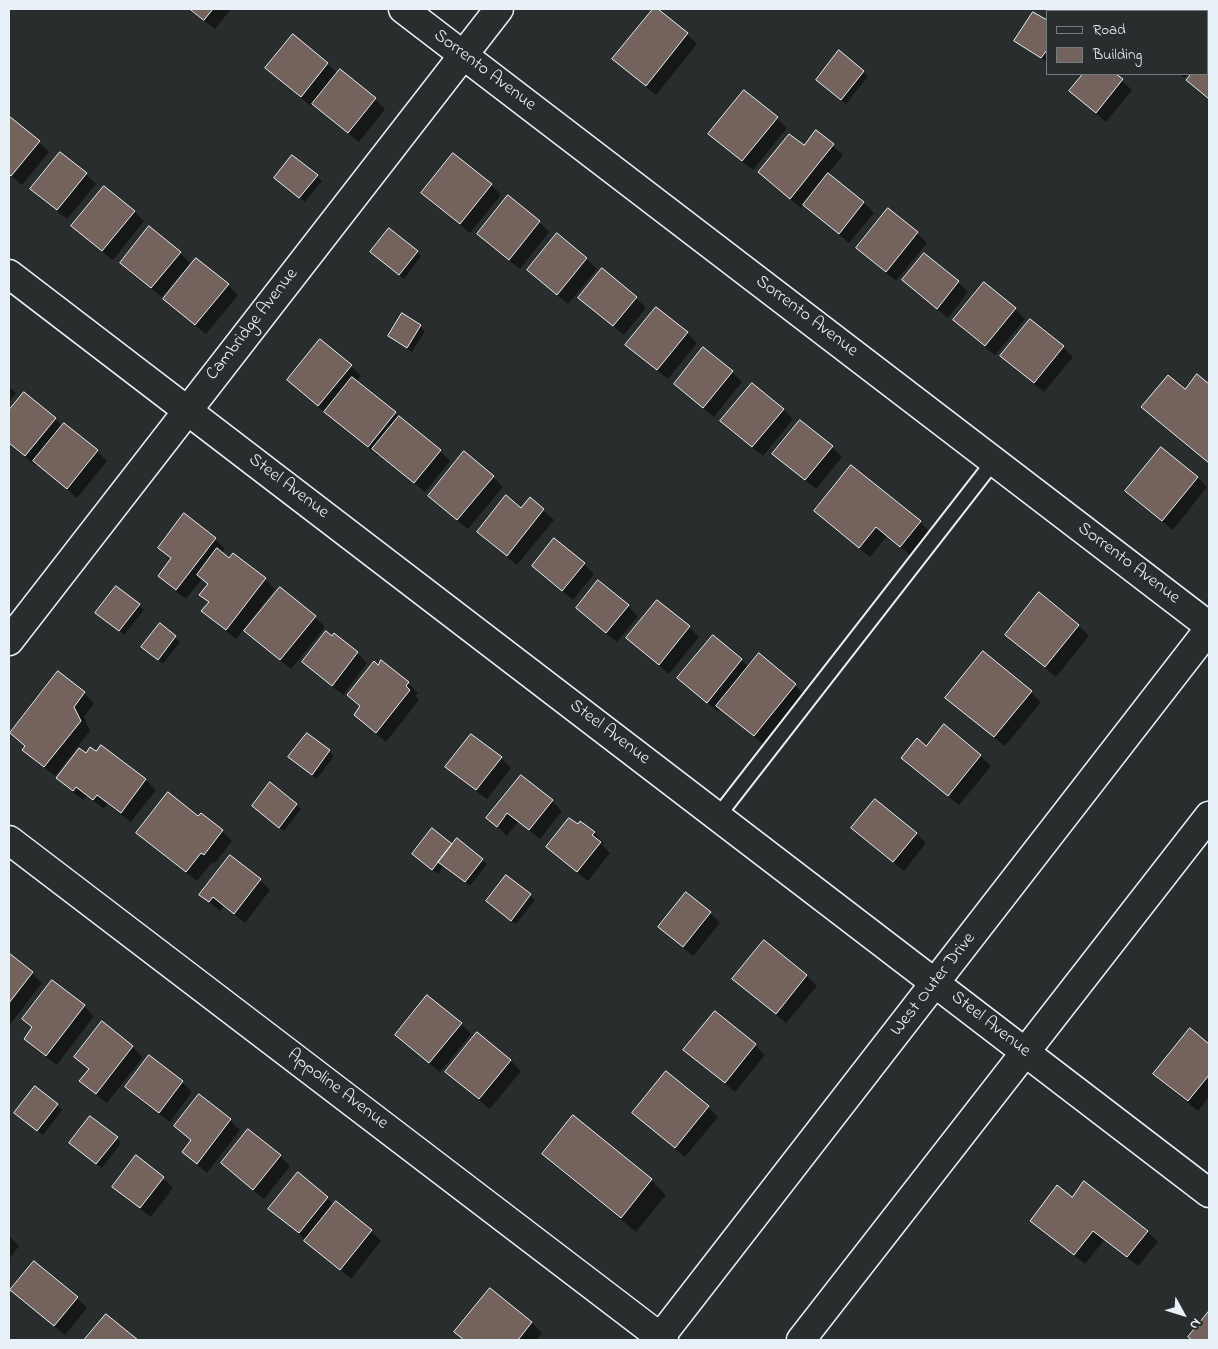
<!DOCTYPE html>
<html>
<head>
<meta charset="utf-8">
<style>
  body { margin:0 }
  #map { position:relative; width:1218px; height:1349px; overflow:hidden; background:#2a2d2e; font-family:"Indie Flower",sans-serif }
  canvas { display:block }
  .frame { position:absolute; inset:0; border:10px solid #e8f1f8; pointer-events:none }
  .legend { position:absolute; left:1046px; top:10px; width:162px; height:65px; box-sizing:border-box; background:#2a2d2e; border:1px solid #767b7f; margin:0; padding:6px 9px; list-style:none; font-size:15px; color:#e8f1f8 }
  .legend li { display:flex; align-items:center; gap:10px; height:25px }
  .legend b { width:25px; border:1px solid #767b7f }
  .north { position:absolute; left:1158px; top:1289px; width:50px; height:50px; -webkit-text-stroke:4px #2a2d2e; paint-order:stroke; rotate:129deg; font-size:14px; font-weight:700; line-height:20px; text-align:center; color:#e8f1f8 }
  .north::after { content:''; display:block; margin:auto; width:18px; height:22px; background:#e8f1f8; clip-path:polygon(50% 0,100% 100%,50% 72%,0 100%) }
</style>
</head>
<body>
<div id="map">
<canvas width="1218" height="1349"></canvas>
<div class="frame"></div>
<ul class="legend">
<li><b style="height:6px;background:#2a2d2e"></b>Road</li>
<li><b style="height:14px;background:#74625d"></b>Building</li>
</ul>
<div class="north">N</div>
</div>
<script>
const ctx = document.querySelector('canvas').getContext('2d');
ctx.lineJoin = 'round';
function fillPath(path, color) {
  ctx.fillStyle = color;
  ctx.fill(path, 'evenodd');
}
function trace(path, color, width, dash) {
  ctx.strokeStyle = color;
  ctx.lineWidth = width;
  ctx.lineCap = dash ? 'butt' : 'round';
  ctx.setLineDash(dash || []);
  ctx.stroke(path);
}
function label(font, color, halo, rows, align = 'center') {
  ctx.font = font + ' "Indie Flower",sans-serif';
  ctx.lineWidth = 4.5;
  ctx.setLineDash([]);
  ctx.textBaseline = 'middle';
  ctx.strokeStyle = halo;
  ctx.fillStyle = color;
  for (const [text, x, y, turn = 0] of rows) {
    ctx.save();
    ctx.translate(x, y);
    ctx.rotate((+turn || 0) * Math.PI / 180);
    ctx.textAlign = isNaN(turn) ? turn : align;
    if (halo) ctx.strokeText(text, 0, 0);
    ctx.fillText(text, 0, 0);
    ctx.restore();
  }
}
fillPath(new Path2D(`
  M189 9H231L215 29Z
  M655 9 687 34 697 44 656 95 624 69 614 59Z
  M1082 9H1138L1136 11H1080Z
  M1150 9H1187L1190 11H1148Z
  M1047 22V62L1021 46 1016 41Z
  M1207 25 1209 27V47L1207 50Z
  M840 52 868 76 846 104 822 84Z
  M1209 53V99L1188 80 1193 74H1207V56Z
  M327 63 338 74 340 71 375 99 385 109 359 142 324 114 313 103 311 106 277 78 267 68Z
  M1084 74H1114L1132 90 1106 122 1081 101 1071 91Z
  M1179 74H1188L1184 78Z
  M744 92 777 118 787 128 753 170 720 144 710 134Z
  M9 117 39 142 49 152 22 185 9 174Z
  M817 132 843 155 828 174 864 203 874 213 849 243 814 214 804 204 801 208 769 182 759 172 804 147Z
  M293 156 322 181 305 202 280 182Z
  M86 174 96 184 67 219 42 199 32 189Z
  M491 185 501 195 470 233 432 203 422 193Z
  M508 197 539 222 549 232 520 269 488 244 478 234Z
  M134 211 144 221 113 260 83 236 73 226Z
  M917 233 927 243 896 281 868 258 858 248Z
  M557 235 587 259 597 269 568 304 538 280 528 270Z
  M417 252 421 256 404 279 376 256Z
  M180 253 190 263 162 297 131 273 121 263Z
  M924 255 958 282 968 292 948 318 913 290 903 280Z
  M228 285 238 295 206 334 175 309 165 299Z
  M580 298H636L646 308 624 335 590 308Z
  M1015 309 1025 319 995 355 964 330 954 320Z
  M420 326 425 331 412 352 394 341 389 336Z
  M687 333 697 343 668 379 637 355 627 344Z
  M1063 347 1073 357 1044 392 1012 366 1002 356Z
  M703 349 732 372 742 382 714 417 685 393 675 383Z
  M351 366 361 376 356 382 440 451 450 461 425 492 380 454 378 456 336 422 298 390 288 380Z
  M1197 376 1209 386V463L1153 417 1143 407 1185 391Z
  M9 386 16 393 9 402Z
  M24 393 63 426 64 424 97 451 107 461 77 498 37 464 36 466 9 444V412Z
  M783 409 793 419 763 456 732 431 722 421Z
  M832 447 842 457 816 489 784 463Z
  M493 477 503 487 468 529 439 506 429 496Z
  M1197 477 1207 487 1173 530 1137 501 1127 491Z
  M530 499 554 520 517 565 488 542 478 532 522 510Z
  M815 511 920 522 930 532 911 556 887 536 870 557 825 521Z
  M215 539 225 549 222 553 230 559 265 579 275 589 236 639 213 621 203 611 209 603 201 595 208 585 202 579 186 599 169 586 159 576 172 560 159 548Z
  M584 564 594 574 573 600 543 576 533 566Z
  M1039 594 1079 626 1089 636 1056 677 1017 645 1007 635Z
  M657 601 689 627 699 637 669 674 638 648 628 638Z
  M139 605 144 610 124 635 102 617Z
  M628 606 638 616 617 642 587 618 577 608Z
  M315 617 325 627 291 669 256 641 246 631Z
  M160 625 180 642 163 664 147 651Z
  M713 636 749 667 795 685 805 695 764 745 720 708 718 712 689 688 679 678Z
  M332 638 357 653 367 663 343 695 313 672 303 662Z
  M59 673 84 693 94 703 84 717 90 731 55 776 34 760 24 750 26 747 11 733Z
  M408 683 418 693 415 696 419 700 386 742 365 725 355 715 361 707 349 695Z
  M1031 692 1041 702 1005 746 957 708Z
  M944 726 981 756 991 766 959 805 912 768 902 758 927 748Z
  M307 734 334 756 317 779 294 762Z
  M101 746 146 780 156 790 131 822 107 804 104 809 87 796 83 800 68 788 58 778 86 755 96 753Z
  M501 758 511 768 487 799 457 777 447 767Z
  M270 784 301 809 284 831 258 810Z
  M552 801 562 811 540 839 518 822 507 836 488 818Z
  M199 818 222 831 232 841 214 864 212 862 197 881 148 843 138 833Z
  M580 823 594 833 604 843 602 845 610 853 588 881 558 857 548 847Z
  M853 828 916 833 926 843 904 871 863 838Z
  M432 830 452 846 482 860 487 864 470 886 444 865 438 874 418 858Z
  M230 857 260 880 270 890 245 923 224 906 220 911 201 895Z
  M506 877 535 900 516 924 492 906Z
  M710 913 720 923 693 956 670 937 660 927Z
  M764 942 807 976 817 986 786 1023 744 989 734 979Z
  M9 955 32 973 42 983 9 1026Z
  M84 1006 94 1016 57 1065 35 1049 25 1039 33 1029 23 1019Z
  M102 1023 133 1047 143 1057 107 1103 91 1091 81 1081 90 1070 76 1057Z
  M461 1024 471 1034 440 1072 406 1045 396 1035Z
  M1190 1030 1209 1045V1097L1198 1111 1165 1084 1155 1074Z
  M477 1034 511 1061 521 1071 490 1109 457 1082 447 1072Z
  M755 1045 765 1055 735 1092 695 1059Z
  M149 1057 182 1082 192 1092 170 1122 136 1097 126 1087Z
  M35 1088 62 1110 43 1135 20 1118Z
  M199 1095 230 1120 240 1130 207 1173 194 1162 184 1152 192 1141 175 1126Z
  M708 1107 718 1117 685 1157 644 1123 634 1113Z
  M574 1117 651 1180 666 1195 636 1232 559 1169 544 1154Z
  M117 1138 121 1143 102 1168 75 1147Z
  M280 1156 290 1166 264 1199 232 1173 222 1163Z
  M298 1173 335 1205 336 1203 371 1231 381 1241 351 1279 316 1251 306 1241V1240L280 1218 270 1208Z
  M163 1178 173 1188 151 1217 124 1197 114 1187Z
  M1032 1221 1148 1232 1158 1242 1138 1266 1104 1240 1085 1264 1042 1231Z
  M9 1236 19 1246 9 1259Z
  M12 1290 77 1298 87 1308 65 1335 22 1300Z
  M491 1290 532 1323 542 1333 536 1340H464L456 1332Z`), '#0007');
const building = new Path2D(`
  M190 9H213L204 20Z
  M653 9H658L688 33 646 86 612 59Z
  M1080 9H1120L1118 11H1078Z
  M1148 9H1189L1192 11H1146Z
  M1033 12 1047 20V50L1041 58 1014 41Z
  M293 34 328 63 301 97 265 68Z
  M839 50 864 71 841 100 816 80Z
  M1209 51V99L1186 80 1191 74H1207V54Z
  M340 69 376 98 348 133 312 104Z
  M1083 74H1116L1123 79 1096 113 1069 91Z
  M744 90 778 117 742 161 708 134Z
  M9 116 40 141 11 176 9 174Z
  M816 130 834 144 790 199 758 172 789 134 804 145Z
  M60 152 87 173 57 210 30 189Z
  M453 153 492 184 460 224 421 193Z
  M292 155 318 175 299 198 274 178Z
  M828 173 864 202 839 234 803 205Z
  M104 186 135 211 102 251 71 226Z
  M508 195 540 221 509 260 477 234Z
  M888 208 918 232 886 272 856 248Z
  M149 226 181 252 151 288 120 263Z
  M389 228 418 251 399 275 370 252Z
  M557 233 587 258 557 295 527 270Z
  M924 253 959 281 937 309 902 280Z
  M196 258 229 284 195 325 163 299Z
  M602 268 637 297 613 326 578 298Z
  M984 282 1016 308 985 346 953 320Z
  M656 307 688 332 657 370 625 345Z
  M402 313 421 325 407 348 388 336Z
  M1030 319 1064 346 1034 383 1000 356Z
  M320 339 352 365 318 406 287 380Z
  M703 347 733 371 703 408 674 384Z
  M1197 374 1209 384V463L1141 407 1168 375 1185 389Z
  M352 377 396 412 368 447 324 412Z
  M752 383 784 409 752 447 720 421Z
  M24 392 56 418 25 456 9 443V410Z
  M399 416 441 450 414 483 372 449Z
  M800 420 833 446 805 480 772 454Z
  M64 423 98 450 67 489 33 461Z
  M1161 447 1198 477 1162 521 1125 491Z
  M464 451 494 476 457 520 428 496Z
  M851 465 921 521 900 547 876 527 859 548 814 511Z
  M506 495 521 508 530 497 544 509 507 556 477 532Z
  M184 513 216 538 176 590 158 576 171 558 158 548Z
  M554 538 585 563 562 591 532 566Z
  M217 548 229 558 233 553 266 578 226 630 201 611 209 602 199 595 208 584 197 575Z
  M598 580 629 605 606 633 576 608Z
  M116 586 140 604 119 631 95 613Z
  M280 587 316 616 280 660 244 631Z
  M1039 592 1079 625 1045 667 1005 635Z
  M657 600 690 626 659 665 626 638Z
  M160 623 176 636 158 660 141 647Z
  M326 631 332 636 334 633 358 652 332 686 302 662Z
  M713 635 742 659 707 703 677 678Z
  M983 651 1032 691 994 737 945 698Z
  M759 653 796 684 754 736 716 706Z
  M381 660 409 682 406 686 410 690 376 733 354 715 360 706 347 695 374 661 378 665Z
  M58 671 85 692 74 707 81 721 44 767 22 750 25 746 10 733Z
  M944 724 981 755 948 796 901 758 917 738 926 746Z
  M307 733 330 750 312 775 288 757Z
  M471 734 502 757 476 790 445 767Z
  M101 745 146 779 121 813 97 795 93 800 76 787 73 791 56 778 79 748 86 753 90 747 96 751Z
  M521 775 553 800 529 830 507 813 497 827 486 818Z
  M270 782 297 804 279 828 252 806Z
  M168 792 198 816 201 813 223 830 204 855 201 853 186 872 136 833Z
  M875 799 917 833 893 862 851 828Z
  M569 818 578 824 580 821 595 832 592 835 601 842 577 872 546 847Z
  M432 828 452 844 432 870 412 854Z
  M457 838 483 859 465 882 438 862Z
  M230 855 261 879 234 914 213 897 209 902 199 895Z
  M506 875 531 894 511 921 486 901Z
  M686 892 711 912 683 947 658 927Z
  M764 940 807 975 776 1014 732 979Z
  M9 953 33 972 9 1003Z
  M52 980 85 1005 46 1056 24 1039 32 1027 22 1019Z
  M427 995 462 1023 429 1063 395 1035Z
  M715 1011 756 1044 725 1083 683 1050Z
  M102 1021 133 1046 96 1094 79 1081 89 1069 74 1057Z
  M1190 1028 1209 1044V1075L1188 1101 1153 1074Z
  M477 1032 511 1060 479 1099 445 1072Z
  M149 1055 183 1081 159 1113 125 1087Z
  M666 1071 709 1106 675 1148 632 1113Z
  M35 1086 58 1104 37 1131 14 1113Z
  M199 1094 231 1119 197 1164 182 1152 191 1140 174 1126Z
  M573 1115 652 1179 621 1218 542 1154Z
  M90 1116 118 1137 96 1164 69 1143Z
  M248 1129 281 1155 253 1190 221 1163Z
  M136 1155 164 1177 140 1208 112 1187Z
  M298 1172 328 1197 299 1233 268 1209Z
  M1084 1181 1148 1231 1127 1257 1093 1231 1074 1255 1030 1221 1057 1185 1072 1197Z
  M336 1201 372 1230 340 1270 304 1241Z
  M34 1261 78 1297 54 1326 10 1290Z
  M490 1288 532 1322 518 1340H464L454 1332Z
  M1209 1311V1340H1192L1188 1337Z
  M106 1314 138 1340H84Z`);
fillPath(building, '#74625d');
trace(building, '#e8f1f8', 1);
const lane = new Path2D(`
  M718 816 994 461`);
const street = new Path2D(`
  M403 9 1209 626
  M9 274 1209 1193
  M9 641 499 9
  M9 840 664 1340`);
const secondary = new Path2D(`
  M658 1340 1209 629
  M801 1340 1209 816`);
trace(lane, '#e8f1f8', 18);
trace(street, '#e8f1f8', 31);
trace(secondary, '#e8f1f8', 31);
trace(lane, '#2a2d2e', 14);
trace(street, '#2a2d2e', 28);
trace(secondary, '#2a2d2e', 28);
label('18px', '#e8f1f8', '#2a2d2e', [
  ["Sorrento Avenue",484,71,37],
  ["Sorrento Avenue",806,317,37],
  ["Cambridge Avenue",253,325,-52],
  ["Steel Avenue",288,487,37],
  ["Sorrento Avenue",1128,564,37],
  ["Steel Avenue",609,733,37],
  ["West Outer Drive",934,985,-52],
  ["Steel Avenue",990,1025,38],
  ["Appoline Avenue",337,1090,37]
]);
</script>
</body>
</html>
